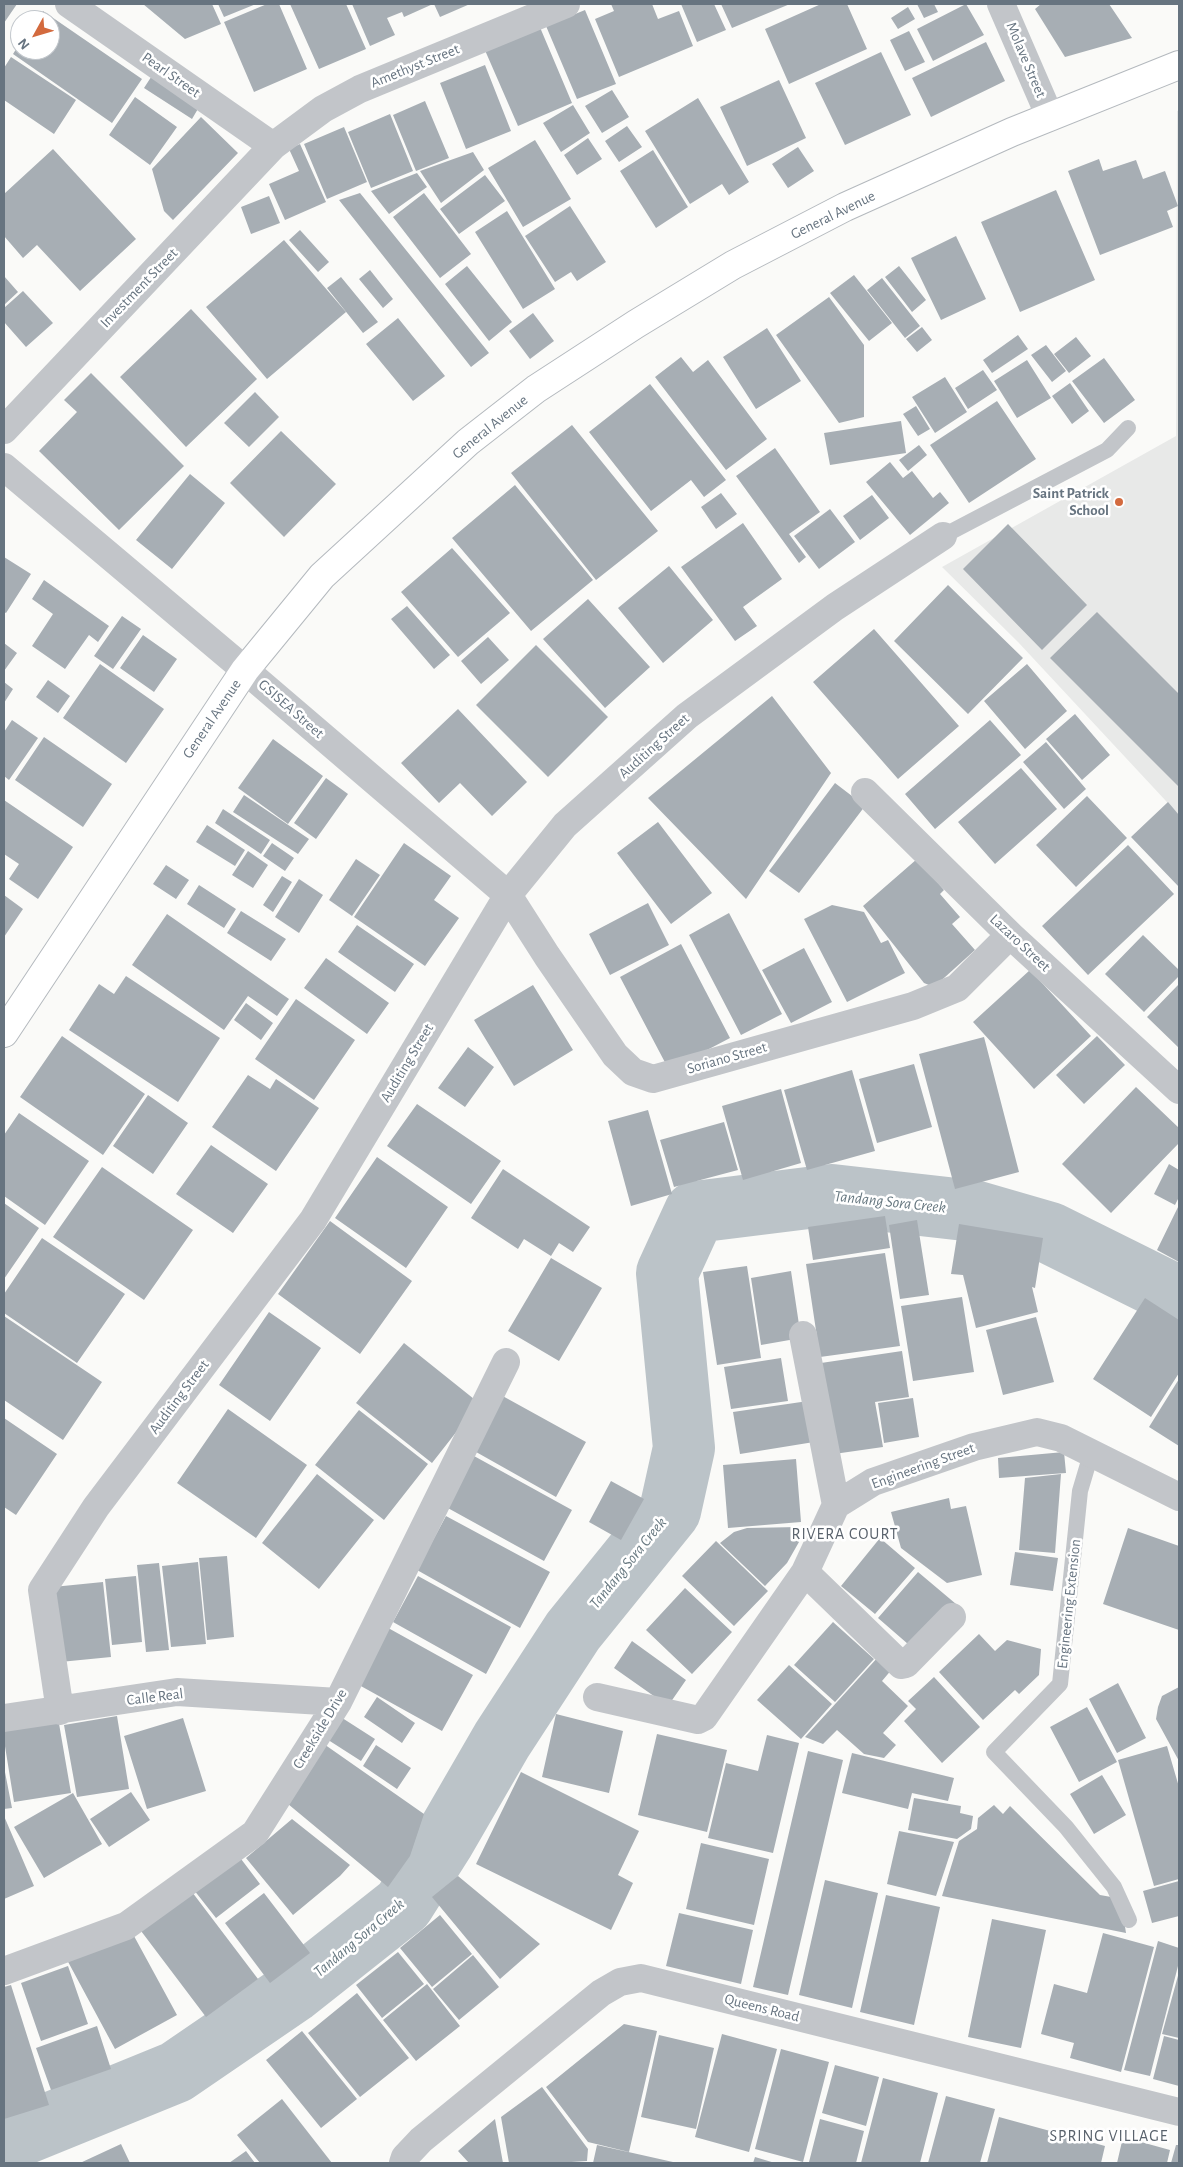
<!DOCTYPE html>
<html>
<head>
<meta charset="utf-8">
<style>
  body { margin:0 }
  #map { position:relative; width:1183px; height:2167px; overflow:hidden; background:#fafaf8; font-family:"Alegreya Sans",sans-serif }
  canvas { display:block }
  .frame { position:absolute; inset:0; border:5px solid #677480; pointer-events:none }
  .north { position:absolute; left:10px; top:10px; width:50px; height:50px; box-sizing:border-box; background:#fff; border:1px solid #c2c7cc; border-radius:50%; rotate:231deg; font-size:14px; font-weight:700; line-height:20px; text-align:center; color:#677480 }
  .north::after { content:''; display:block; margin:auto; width:18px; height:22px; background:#d36a3e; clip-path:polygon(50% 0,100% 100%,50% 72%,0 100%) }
</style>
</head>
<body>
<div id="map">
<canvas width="1183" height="2167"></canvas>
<div class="frame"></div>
<div class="north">N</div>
</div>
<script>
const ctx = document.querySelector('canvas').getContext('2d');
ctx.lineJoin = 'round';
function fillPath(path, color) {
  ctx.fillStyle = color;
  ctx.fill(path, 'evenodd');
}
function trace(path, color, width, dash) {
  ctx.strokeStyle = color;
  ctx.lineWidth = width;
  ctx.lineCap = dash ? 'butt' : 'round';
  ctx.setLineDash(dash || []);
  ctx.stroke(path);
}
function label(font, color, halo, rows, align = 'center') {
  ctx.font = font + ' "Alegreya Sans",sans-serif';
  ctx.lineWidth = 5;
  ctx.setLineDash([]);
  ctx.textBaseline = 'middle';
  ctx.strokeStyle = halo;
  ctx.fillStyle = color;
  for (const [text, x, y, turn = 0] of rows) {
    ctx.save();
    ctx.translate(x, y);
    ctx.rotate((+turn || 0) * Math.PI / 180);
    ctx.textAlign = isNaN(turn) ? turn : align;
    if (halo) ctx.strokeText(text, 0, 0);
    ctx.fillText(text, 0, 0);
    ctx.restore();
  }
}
fillPath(new Path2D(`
  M1179 110V815L1018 642 942 567 1176 436 1177 111Z`), '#e8e9e8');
trace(new Path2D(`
  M4 2142 176 2072 293 1992 403 1905 443 1842 502 1740 573 1631 670 1511 684 1448 667 1273 695 1212 832 1195 974 1211 1050 1233 1179 1297`), '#bbc3c8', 62);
fillPath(new Path2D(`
  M4 4H17L4 23Z
  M143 4H212L221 24 185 39Z
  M218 4H256L224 17Z
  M267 4H279L307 69 254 92 224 22Z
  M290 4H346L366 49 319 69Z
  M352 4H433L404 17 402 12 387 18 395 35 370 46Z
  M434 4H470L440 17Z
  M611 4H652L658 19 679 11 693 46 619 77 595 19 614 11Z
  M681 4H714L726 30 697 42Z
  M721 4H790L732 28Z
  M821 4H847L867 49 789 84 765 29Z
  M917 4H934L938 12 924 18Z
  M966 4 984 35 933 61 917 29Z
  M1041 4H1109L1132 38 1065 57 1035 9Z
  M908 7 915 19 898 29 891 18Z
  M585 10 616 84 577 99 546 26Z
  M43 11 142 79 112 123 13 54 20 43V50H50V20H36Z
  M539 25 572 103 518 126 484 48Z
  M909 31 925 62 905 71 890 40Z
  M986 42 1005 81 931 117 912 78Z
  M881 52 911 115 845 145 815 83Z
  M11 57 76 100 54 134 4 100V68Z
  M485 65 511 131 466 149 440 83Z
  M155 71 202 102 192 119 144 88Z
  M779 80 806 138 747 166 720 107Z
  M612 90 629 117 602 133 585 106Z
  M135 97 177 127 150 165 109 135Z
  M698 98 749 182 729 195 722 184 690 204 645 131Z
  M425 101 449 158 416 171 393 115Z
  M573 105 590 133 561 152 543 123Z
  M390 114 413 171 371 188 348 132Z
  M201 117 238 153 173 220 164 211 152 169Z
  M627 126 642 147 619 162 605 141Z
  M344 127 367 182 327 199 304 144Z
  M588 138 602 159 577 175 564 155Z
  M535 140 571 199 523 227 488 168Z
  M300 144 326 202 285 220 269 184 299 171 289 149Z
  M798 147 814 171 788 188 772 164Z
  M53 149 136 239 80 291 37 245 23 258 4 236V194Z
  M653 150 688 207 656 228 620 171Z
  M473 152 484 170 441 203 420 171Z
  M1099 159 1103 171 1136 160 1143 179 1165 171 1178 206 1167 211 1173 227 1100 255 1068 171Z
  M417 173 427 187 389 214 371 191Z
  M485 175 505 201 459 234 440 209Z
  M1056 190 1095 280 1020 312 981 222Z
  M360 193 489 353 471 367 339 200Z
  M424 193 471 254 440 278 393 217Z
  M269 196 280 223 251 234 241 207Z
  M570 206 606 262 577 281 571 272 555 282 525 236Z
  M507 211 555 289 523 309 475 232Z
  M300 230 329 262 318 272 289 240Z
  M956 236 986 299 941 320 911 258Z
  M284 240 346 312 267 379 206 307Z
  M467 266 512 322 489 341 445 284Z
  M899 266 926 300 912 312 885 277Z
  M370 270 393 299 383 308 359 279Z
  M854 275 892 323 869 341 830 293Z
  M4 276 18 292 4 305Z
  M341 277 378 322 363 333 327 288Z
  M882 278 920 326 905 338 867 290Z
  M23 291 53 323 26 347 4 322V308Z
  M829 297 864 345V417L839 423 776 335Z
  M191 309 257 379 186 447 120 377Z
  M533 313 554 341 530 359 509 331Z
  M398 318 445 376 413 401 366 344Z
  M922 327 932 340 917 352 906 339Z
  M767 328 801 381 756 409 723 357Z
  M1018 335 1028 349 992 373 983 360Z
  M1076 337 1091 356 1069 373 1054 354Z
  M1046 345 1066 371 1052 382 1031 355Z
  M681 357 693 372 708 360 767 439 726 470 655 377Z
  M1104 358 1135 400 1104 423 1072 381Z
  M1027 360 1051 398 1017 418 994 381Z
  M983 370 997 390 968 409 955 388Z
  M91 373 184 466 119 530 39 451 77 412 64 400Z
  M945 377 967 412 935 433 912 397Z
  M1070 383 1089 411 1072 424 1052 396Z
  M650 384 726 480 704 497 691 480 651 511 589 432Z
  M255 392 279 417 249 447 224 423Z
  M997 401 1036 459 969 503 930 445Z
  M916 406 930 429 918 436 903 414Z
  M901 421 906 453 830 465 824 433Z
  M572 425 658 531 596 580 511 473Z
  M281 431 336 484 284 537 230 483Z
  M919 445 927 455 908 471 899 460Z
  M775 448 820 512 789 534 806 557 799 563 736 476Z
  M890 462 903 478 912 471 933 498 940 492 949 503 910 535 866 482Z
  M190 474 225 503 172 569 136 540Z
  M515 485 593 580 531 631 452 538Z
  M721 493 737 514 716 529 701 507Z
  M872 495 889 518 860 540 843 516Z
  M830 509 855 542 819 569 794 536Z
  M743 523 782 579 743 607 757 626 735 641 681 567Z
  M1008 524 1087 605 1042 650 963 569Z
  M452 548 510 613 458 657 401 592Z
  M4 557 31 574 6 613 4 612Z
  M669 566 713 620 663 663 618 608Z
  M44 580 109 626 98 642 89 635 65 669 32 646 53 614 32 599Z
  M948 585 1023 658 968 714 894 641Z
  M588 599 650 667 605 708 543 639Z
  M407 606 450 655 434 669 391 619Z
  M1097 612 1179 694V787L1050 658Z
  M122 616 141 629 113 669 94 656Z
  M874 629 959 726 898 779 813 682Z
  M143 635 177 659 154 692 120 668Z
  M488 637 509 660 481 684 461 661Z
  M4 643 17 653 4 671Z
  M536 645 608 717 548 777 476 705Z
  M100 664 164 709 126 763 63 718Z
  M1027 664 1067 711 1025 749 984 701Z
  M48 680 70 696 58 713 36 697Z
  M4 682 13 689 4 703Z
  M772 696 831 773 746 899 648 798Z
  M458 709 527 782 492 816 460 783 439 803 401 763Z
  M1075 714 1110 755 1082 780 1046 739Z
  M12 720 38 738 9 780 4 776V732Z
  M990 720 1021 755 935 829 905 794Z
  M44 737 112 784 83 827 15 780Z
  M273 739 323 776 288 824 238 788Z
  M1046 742 1086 789 1064 809 1023 762Z
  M1021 768 1057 809 995 864 958 822Z
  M326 778 348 794 316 839 294 823Z
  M835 783 865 806 799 893 769 871Z
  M244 795 309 839 298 854 233 812Z
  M1087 796 1127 838 1076 887 1036 845Z
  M4 800 73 847 38 899 9 879 19 864 4 854Z
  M1168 802 1179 815V887L1131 837Z
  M223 809 270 840 261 854 215 823Z
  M658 822 712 893 671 924 617 853Z
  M207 825 245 850 235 866 196 842Z
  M272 843 294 858 285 871 263 856Z
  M404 843 451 876 434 900 459 918 425 966 354 917Z
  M1128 845 1174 894 1088 975 1042 926Z
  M248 851 268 865 253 888 232 875Z
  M356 859 380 875 352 916 329 900Z
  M917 859 944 890 940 894 960 917 952 924 975 950 934 987 924 983 863 906Z
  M166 865 189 880 176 899 153 884Z
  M282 876 292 882 273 912 263 905Z
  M299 879 323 895 299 933 275 917Z
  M199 885 236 909 224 928 187 904Z
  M4 895 23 909 4 937Z
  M648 903 669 945 610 975 589 934Z
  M832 905 864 912 881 943 888 940 905 973 847 1002 804 919Z
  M241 911 286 939 271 961 227 933Z
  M729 913 782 1014 741 1035 689 935Z
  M167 914 289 999 277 1016 248 996 224 1030 132 965Z
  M357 925 414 964 395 992 338 952Z
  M1143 935 1179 970V976L1144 1012 1105 974Z
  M681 944 730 1038 669 1070 620 977Z
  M804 948 832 1002 791 1023 762 970Z
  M326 958 389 1003 367 1034 304 988Z
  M1030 970 1091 1036 1034 1089 973 1022Z
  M126 976 220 1038 178 1102 69 1030 99 984 114 994Z
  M1179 984V1048L1147 1017Z
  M533 985 573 1050 514 1086 474 1020Z
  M296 999 355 1040 314 1100 255 1059Z
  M246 1003 273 1023 261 1040 234 1020Z
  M62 1036 145 1094 103 1155 20 1097Z
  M1097 1036 1125 1065 1084 1104 1056 1075Z
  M984 1037 1019 1172 955 1189 919 1054Z
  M468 1047 494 1067 465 1107 438 1088Z
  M914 1064 932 1127 877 1143 859 1079Z
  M852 1070 875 1151 807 1170 784 1090Z
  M248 1075 270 1089 276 1079 319 1108 276 1171 212 1127Z
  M1136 1087 1179 1128V1143L1111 1213 1062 1164Z
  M781 1089 801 1163 743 1180 722 1106Z
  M148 1095 188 1123 153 1174 113 1146Z
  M417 1104 501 1161 471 1204 387 1146Z
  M648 1110 672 1194 631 1206 608 1121Z
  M19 1113 89 1161 45 1225 4 1196V1135Z
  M724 1122 738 1170 674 1187 660 1140Z
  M211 1145 268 1184 233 1233 176 1194Z
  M377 1157 448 1207 406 1268 335 1218Z
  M1169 1164 1179 1170V1197L1175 1205 1154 1194Z
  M102 1167 193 1230 144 1300 53 1237Z
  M503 1169 590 1227 573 1252 559 1243 551 1256 524 1239 518 1249 471 1218Z
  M4 1203 39 1228 4 1279Z
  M1179 1205V1262L1157 1250Z
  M885 1216 890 1248 813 1260 808 1227Z
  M917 1220 929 1295 900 1299 889 1225Z
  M330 1221 412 1281 360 1354 278 1294Z
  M959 1224 1043 1238 1035 1288 1032 1287 1038 1312 976 1328 963 1275 951 1274Z
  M42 1238 125 1294 77 1363 4 1313V1294Z
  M885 1253 900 1346 820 1357 806 1264Z
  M551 1258 602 1288 559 1361 508 1331Z
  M747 1266 761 1358 717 1365 703 1272Z
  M791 1271 801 1338 761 1345 751 1278Z
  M962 1297 974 1372 913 1381 901 1306Z
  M1145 1298 1179 1320V1373L1151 1417 1093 1379Z
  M269 1312 321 1348 270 1421 219 1385Z
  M4 1316 102 1382 63 1440 4 1400Z
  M1036 1317 1054 1382 1003 1395 986 1330Z
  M404 1343 479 1403 432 1463 356 1403Z
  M902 1351 909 1397 875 1402 883 1447 834 1454 821 1363Z
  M781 1358 788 1401 731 1409 724 1367Z
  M1179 1379V1446L1149 1427Z
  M499 1394 586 1442 556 1497 469 1448Z
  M913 1398 919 1437 884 1443 878 1403Z
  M808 1401 814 1442 740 1454 733 1412Z
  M228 1409 307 1465 256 1538 177 1483Z
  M359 1410 428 1464 384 1520 315 1465Z
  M4 1418 57 1454 16 1515 4 1507Z
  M1064 1452 1066 1473 999 1478 998 1458Z
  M474 1456 572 1510 544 1561 446 1507Z
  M796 1459 801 1522 728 1528 723 1465Z
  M317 1474 374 1520 319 1589 262 1543Z
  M1061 1474 1055 1553 1019 1550 1025 1478Z
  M611 1481 644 1499 621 1540 589 1522Z
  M949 1498 951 1509 966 1506 982 1575 947 1583 901 1548 891 1512Z
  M446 1516 550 1572 520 1628 417 1570Z
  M799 1527V1542L787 1563 765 1586 720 1543 734 1532 747 1528Z
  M1128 1528 1179 1546V1630L1103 1604Z
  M880 1538 915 1568 875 1614 841 1586Z
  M716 1541 768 1591 734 1626 682 1576Z
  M1015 1552 1058 1558 1053 1591 1010 1585Z
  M227 1556 234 1637 207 1640 199 1558Z
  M198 1562 206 1644 171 1647 162 1566Z
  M159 1563 169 1650 146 1652 137 1565Z
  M918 1572 956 1604 916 1651 878 1618Z
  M136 1576 142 1642 112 1645 105 1579Z
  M418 1576 511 1627 486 1674 393 1622Z
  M103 1582 111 1657 60 1662 53 1587Z
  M685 1588 732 1632 692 1674 646 1630Z
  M833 1622 874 1659 835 1702 794 1665Z
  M381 1624 473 1675 442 1731 350 1680Z
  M979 1634 995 1651 1007 1640 1041 1649 1039 1675 1019 1694 1015 1690 983 1720 939 1672Z
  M632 1641 686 1680 668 1706 614 1668Z
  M879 1656 893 1668 882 1681 908 1706 883 1733 896 1745 884 1758 864 1754 837 1730 823 1744 805 1737Z
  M789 1665 832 1704 801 1739 757 1700Z
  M934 1677 980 1727 942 1763 904 1721 916 1709 908 1701Z
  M1118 1683 1146 1738 1117 1753 1089 1699Z
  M1179 1687V1761L1156 1719 1158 1707 1162 1696Z
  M377 1697 415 1723 402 1743 364 1717Z
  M1087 1707 1117 1762 1079 1782 1050 1727Z
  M57 1712 71 1793 14 1802 4 1740V1721Z
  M336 1714 375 1739 361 1761 322 1736Z
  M556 1714 623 1731 609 1793 542 1777Z
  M117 1716 129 1789 77 1797 64 1725Z
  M183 1718 206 1791 147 1809 124 1736Z
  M657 1734 727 1750 707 1832 638 1815Z
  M767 1735 799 1743 773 1853 708 1838 726 1763 758 1771Z
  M321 1742 424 1814 410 1856 388 1887 282 1799Z
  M376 1745 411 1768 397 1789 363 1766Z
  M1167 1746 1179 1787V1879L1154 1886 1118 1760Z
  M808 1751 843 1760 788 1995 753 1987Z
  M852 1753 954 1778 948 1801 912 1793 908 1809 842 1793Z
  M4 1767 12 1808 4 1809Z
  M521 1772 639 1831 618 1875 633 1883 611 1930 476 1864Z
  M1102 1775 1126 1815 1094 1834 1070 1794Z
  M131 1792 150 1820 109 1847 90 1819Z
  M73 1793 102 1844 44 1878 14 1827Z
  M914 1798 961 1806 960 1813 973 1816 971 1829 957 1839 908 1830Z
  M994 1805 1003 1814 1010 1806 1100 1895 1117 1898 1124 1920 1126 1933 942 1896 959 1841 977 1829 978 1818Z
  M4 1816 34 1886 4 1899Z
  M292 1819 350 1865 340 1876 293 1915 246 1858Z
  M899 1831 954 1842 936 1896 887 1884Z
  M701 1843 769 1859 754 1925 686 1909Z
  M235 1851 260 1884 216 1918 190 1885Z
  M458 1876 540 1944 500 1979 432 1897Z
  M825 1880 878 1893 852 2008 799 1995Z
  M1179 1881V1916L1152 1923 1143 1891Z
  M186 1884 258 1979 206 2017 135 1923Z
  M264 1893 310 1953 270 1983 225 1923Z
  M886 1895 940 1907 914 2025 860 2012Z
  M679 1913 753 1930 741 1984 666 1966Z
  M440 1915 472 1954 432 1987 400 1948Z
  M992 1919 1046 1930 1021 2048 968 2037Z
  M128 1925 177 2015 115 2049 66 1958Z
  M1103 1933 1154 1947 1121 2072 1070 2058 1074 2043 1041 2034 1054 1984 1087 1993Z
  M1158 1941 1179 1948V1962L1150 2076 1124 2070Z
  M398 1952 424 1984 382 2018 356 1985Z
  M473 1955 499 1987 459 2020 433 1989Z
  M68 1966 88 2024 41 2041 21 1983Z
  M1179 1972V2038L1162 2034Z
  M427 1984 460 2026 416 2061 383 2020Z
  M11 1985 49 2105 4 2119V1987Z
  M357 1993 409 2058 360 2097 308 2033Z
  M624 2024 657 2031 629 2152 588 2142 546 2087Z
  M97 2026 111 2069 51 2090 36 2048Z
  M302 2031 357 2099 321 2128 266 2060Z
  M722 2034 777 2049 749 2152 695 2137Z
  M659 2035 714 2048 696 2129 641 2117Z
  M1164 2036 1179 2040V2086L1153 2079Z
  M781 2049 829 2062 803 2162 755 2149Z
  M835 2065 879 2077 866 2126 822 2113Z
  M883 2078 938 2093 920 2163H861Z
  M542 2087 588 2149 587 2161 556 2163H509L501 2117Z
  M946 2096 995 2109 980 2163H928Z
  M282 2099 332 2163H260L237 2135Z
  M999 2117 1105 2146 1101 2163H987Z
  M495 2119 503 2163H469L458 2151Z
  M820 2119 864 2131 856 2163 809 2162Z
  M1123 2137 1170 2150 1167 2163H1117Z
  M121 2144 130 2163H80Z
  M597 2145 673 2162V2163H593Z
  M1176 2145H1179V2163H1171Z
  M246 2151 255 2163H229Z
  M755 2157 775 2163H753Z`), '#a7aeb4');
const secondary = new Path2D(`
  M4 1033 245 670 322 576 468 442 536 389 636 324 733 265 845 207 1012 132 1179 65`);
trace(secondary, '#b4b9be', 30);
trace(new Path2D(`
  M943 536 1107 450 1128 428
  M1091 1454 1080 1491 1060 1684 994 1752 1066 1827 1114 1887 1129 1920`), '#c2c5c9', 16);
trace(new Path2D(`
  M69 4 273 146
  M1001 4 1050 117
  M4 430 273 146 323 109 360 89 566 4
  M4 467 245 670 508 895 547 956 615 1055 633 1072 653 1079 913 1006 957 988 1010 935
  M865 792 1010 935 1179 1090
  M803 1335 836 1505
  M805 1572 901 1665 906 1664 952 1617
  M597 1697 698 1720 704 1717 805 1572 836 1505 873 1482 974 1447 1037 1432 1061 1438 1179 1497
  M60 1711 42 1590 96 1507 313 1220 508 895 565 825 687 716 835 607 943 536
  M4 1718 177 1692 338 1702
  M4 1971 126 1926 255 1833 338 1702 506 1362
  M403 2163 405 2157 421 2140 601 1993 620 1982 641 1978 1179 2112`), '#c2c5c9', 28);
trace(secondary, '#fff', 28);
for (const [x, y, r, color] of [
  [1119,502,5,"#d36a3e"]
]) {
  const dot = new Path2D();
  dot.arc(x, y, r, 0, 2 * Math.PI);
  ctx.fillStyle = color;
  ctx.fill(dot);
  trace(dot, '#fff', 2);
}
label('15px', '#677480', '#fff', [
  ["Molave Street",1026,60,67],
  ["Amethyst Street",415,66,-22],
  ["Pearl Street",171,75,35],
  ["General Avenue",833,215,-26],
  ["Investment Street",139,288,-46],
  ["General Avenue",490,427,-39],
  ["GSISEA Street",291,709,41],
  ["General Avenue",212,719,-56],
  ["Auditing Street",654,746,-42],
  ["Lazaro Street",1020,943,43],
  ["Soriano Street",727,1058,-16],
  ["Auditing Street",407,1063,-59],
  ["Auditing Street",179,1397,-53],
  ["Engineering Street",923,1466,-20],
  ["Engineering Extension",1069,1604,-84],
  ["Calle Real",155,1697,-7],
  ["Creekside Drive",320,1729,-59],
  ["Queens Road",762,2008,14]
]);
label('bold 15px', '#677480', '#fff', [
  ["Saint Patrick",1109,493],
  ["School",1109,510]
], 'right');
label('italic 16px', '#677880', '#fff', [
  ["Tandang Sora Creek",890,1202,6],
  ["Tandang Sora Creek",628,1563,-51],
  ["Tandang Sora Creek",359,1938,-40]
]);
ctx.letterSpacing = '1px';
label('16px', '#59626c', '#fff', [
  ["RIVERA COURT",845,1534],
  ["SPRING VILLAGE",1109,2136]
]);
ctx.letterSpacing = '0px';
</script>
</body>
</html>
